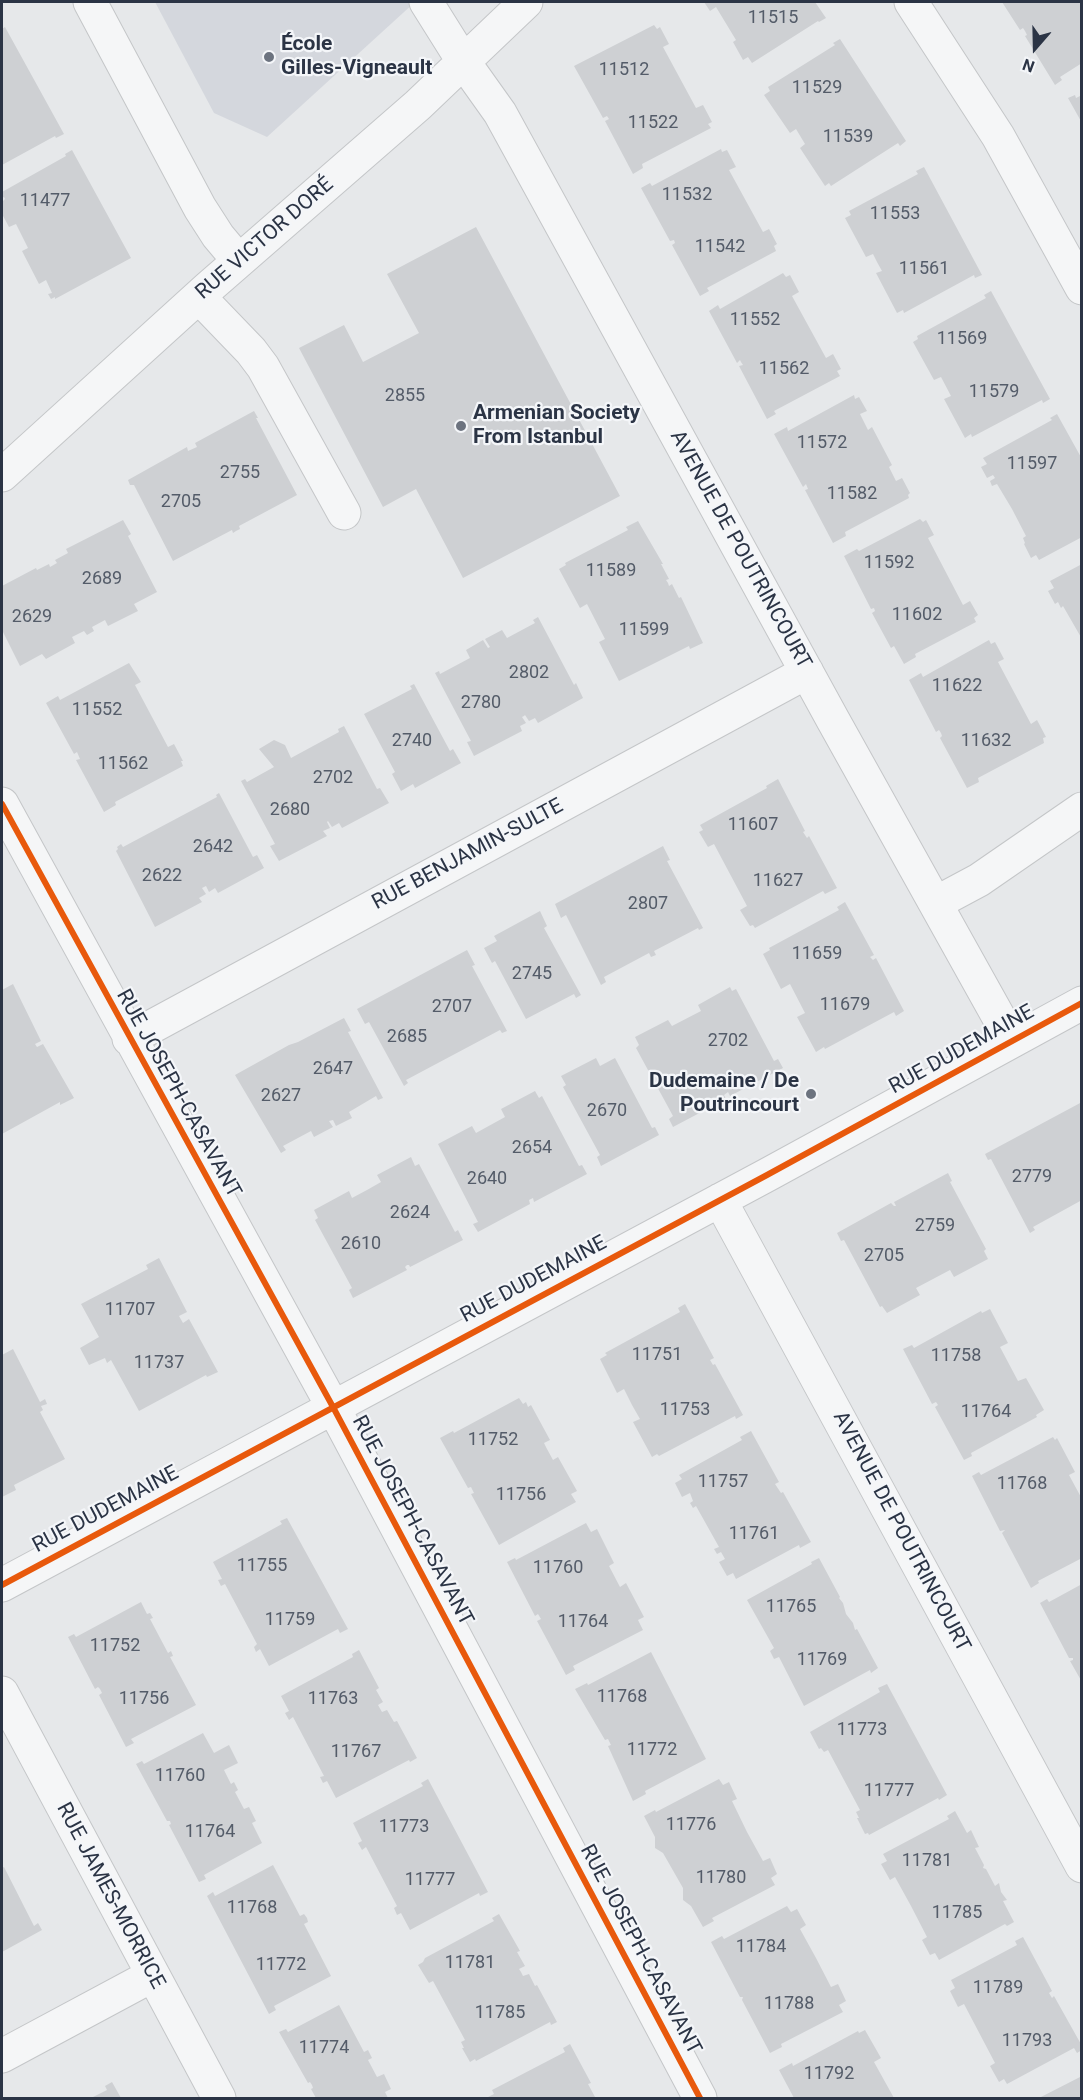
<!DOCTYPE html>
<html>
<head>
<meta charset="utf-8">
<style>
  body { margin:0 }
  #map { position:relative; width:1083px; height:2100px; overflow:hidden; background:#e6e8ea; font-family:Roboto,sans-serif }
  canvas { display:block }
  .frame { position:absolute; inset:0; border:3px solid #2b3445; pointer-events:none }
  .north { position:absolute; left:1005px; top:18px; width:60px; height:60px; -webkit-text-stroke:4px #f4f6f9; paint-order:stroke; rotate:200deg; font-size:16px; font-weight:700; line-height:24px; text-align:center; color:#2b3445 }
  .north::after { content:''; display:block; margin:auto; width:21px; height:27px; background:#2b3445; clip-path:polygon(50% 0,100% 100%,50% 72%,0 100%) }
</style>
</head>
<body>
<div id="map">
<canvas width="1083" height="2100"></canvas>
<div class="frame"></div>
<div class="north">N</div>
</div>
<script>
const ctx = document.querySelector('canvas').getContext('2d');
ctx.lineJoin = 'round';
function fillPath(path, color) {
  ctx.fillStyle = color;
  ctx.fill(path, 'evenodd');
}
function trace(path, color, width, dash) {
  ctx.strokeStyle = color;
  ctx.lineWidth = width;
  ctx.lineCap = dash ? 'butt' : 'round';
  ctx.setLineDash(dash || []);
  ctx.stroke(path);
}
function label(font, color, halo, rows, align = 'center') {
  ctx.font = font + ' Roboto,sans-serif';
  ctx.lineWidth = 4.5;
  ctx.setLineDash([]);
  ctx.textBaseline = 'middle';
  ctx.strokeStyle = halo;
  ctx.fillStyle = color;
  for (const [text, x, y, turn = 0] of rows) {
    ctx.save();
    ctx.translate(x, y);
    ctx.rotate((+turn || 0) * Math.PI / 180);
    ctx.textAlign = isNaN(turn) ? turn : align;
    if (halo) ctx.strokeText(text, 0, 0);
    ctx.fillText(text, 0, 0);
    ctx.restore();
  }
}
fillPath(new Path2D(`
  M155 2H415L267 137 214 113Z`), '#d4d7dd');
fillPath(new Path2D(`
  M704 2H815L826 18 819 22 818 21 752 63 748 57 743 60 733 42 736 40 716 7 710 11Z
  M1002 2H1082V63L1060 77 1062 80 1055 85 1025 36 1027 35 1025 31 1023 28 1020 30Z
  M654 25 657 29 660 27 669 44 663 47 696 108 703 105 712 122 708 124 711 128 642 164 643 168 633 174 605 121 609 119 607 116 603 118 574 66Z
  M5 27 64 134 56 138 55 136 2 165V29Z
  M840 39 906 141 900 146 898 143 831 186 829 183 825 186 800 148 805 144 796 129 790 133 764 95 770 91 768 87 835 45 833 43Z
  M1075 95 1076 98 1082 95V123L1068 98Z
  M721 149 722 152 727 150 736 167 729 170 763 232 769 229 777 244 774 246 776 251 707 288 709 291 700 296 672 245 675 243 674 240 670 241 641 188 650 183 652 186Z
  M72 150 131 258 55 299V297L51 299 48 294 52 293 46 280 39 284 22 251 28 248 16 224 9 227 2 214V202L5 199 4 197 2 198V192L66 156 65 154Z
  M924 167 982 275 975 278 974 275 904 313 903 310 897 313 876 273 882 271 877 262 873 254 866 257 845 218 851 215 849 211 918 174 916 171Z
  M476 227 620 496 463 578 416 489 383 507 299 348 344 325 363 362 419 333 387 274Z
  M783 273 786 277 790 275 799 292 792 296 826 358 833 354 841 369 837 371 840 376 774 411 776 414 767 419 739 366 743 365 741 362 740 360 737 363 709 311 718 305 720 309Z
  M991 291 1050 399 1043 403 1042 400 972 437 971 434 965 438 944 399 951 396 941 377 934 380 913 342 918 339 917 336 986 298 984 295Z
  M854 395 855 399 859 397 867 411 860 414 868 430 872 427 892 465 889 467 896 481 902 478 910 493 908 495 909 498 845 532 846 536 833 543 805 490 808 489 806 484 803 487 774 434 787 427 788 431Z
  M254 411 258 418H256L297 495 239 526 240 529 236 531 233 533 232 530 173 561 134 485H130L128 480 187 447 188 451 197 447 195 443Z
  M1057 414 1082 459V537L1039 560 1036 555 1031 558 1024 544 1025 543 1023 538 1026 536 1012 509 997 484 992 486 990 481 995 478 993 475 987 478 981 467 987 464 983 458 1052 420 1050 418Z
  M920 519 923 522 926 520 934 535 928 538 963 605 970 601 978 615 974 618 976 622 915 654 916 657 904 664 894 646 891 648 872 613 875 611 874 608 871 609 844 556 857 549 859 551Z
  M123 520 131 534 128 536 157 592 134 604 138 611 108 626 105 620 92 627 94 631 87 635 84 631 72 637 75 643 46 659 42 654 20 666 2 630V586L36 568 37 570 49 564 50 567 57 563 55 560 68 553 66 549Z
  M638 521 663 564H661L669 579 666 580 668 583 669 586 672 584 679 598 681 597 703 643 690 649 689 646 619 681 599 642 605 639 587 604 580 608 559 569 566 565 565 563 628 530 626 527Z
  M1082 564V639L1063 606 1061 608 1058 602 1055 604 1048 591 1054 588 1050 581Z
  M538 617 574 685 576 683 583 698 538 723 535 718 529 721 525 715 524 716 522 717 526 723 520 726 522 731 474 756 467 742 471 741 435 673 439 671 440 674 470 658 466 650 483 640 488 648 490 647 485 639 502 630 507 638 535 623 533 620Z
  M989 640 991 644 995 642 1004 659 998 662 1031 724 1037 720 1046 737 1043 738 1044 743 978 778 979 782 967 788 940 738 942 736 941 733 939 730 936 732 909 680 921 673 923 677Z
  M129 663 141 682 135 685 152 717 168 747 174 744 183 761H181L183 766 115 802 116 805 104 812 76 760 80 759 77 752 74 754 46 703 58 696 60 700Z
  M414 684 450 751 453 749 461 763 415 788 413 784 401 791 392 774 395 772 364 714 412 689 410 686Z
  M344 726 377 789 380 788 389 803 342 828 339 823 332 827 328 821 327 822 330 828 323 831 327 836 279 861 270 846 275 844 241 781 245 779 247 782 274 767 259 749 274 740 285 745 291 758 339 732 338 729Z
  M778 779 805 831 803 832 807 838 809 836 837 888 825 894 823 891 755 928 753 925 750 926 740 910 747 906 714 844 708 847 699 832 703 830 700 825 767 788 766 786Z
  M219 793 253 857 257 855 264 868 218 893 215 888 209 892 206 886 202 888 206 894 199 898 202 902 155 927 116 851 118 849 117 847 121 844 123 847 217 797 216 795Z
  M663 846 670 860 667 861 703 928 699 930 698 928 654 951 656 955 651 957 649 953 604 977 606 982 601 985 566 915 561 918 555 904Z
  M845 902 874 955 870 957 873 960 876 958 904 1011 896 1016 894 1012 825 1049 824 1047 816 1052 797 1017 805 1013 790 984 781 989 763 954 770 950 769 948 839 910 837 907Z
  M540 911 547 926 544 928 581 995 576 998 574 994 526 1019 495 961 492 963 484 948 497 941 494 936Z
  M467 950 475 965 472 966 507 1031 502 1033 500 1030 406 1080 408 1083 404 1086 369 1022 365 1024 357 1009Z
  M13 984 41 1041 35 1044 37 1047 43 1044 74 1098 60 1105V1102L2 1134V990Z
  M730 987 732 991 736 989 774 1061 778 1059 783 1068 730 1096 728 1092 724 1095 726 1099 673 1127 669 1119 673 1116 636 1048 639 1045 635 1037 668 1020 672 1026 701 1011 698 1005Z
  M344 1018 351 1031 348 1032 383 1098 378 1100 376 1096 349 1112 352 1118 336 1126 333 1120 329 1121 333 1127 314 1137 311 1131 283 1146 286 1150 281 1153 235 1075 289 1045 298 1042Z
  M596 1058 600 1066 615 1058 652 1128 655 1127 659 1135 601 1166 597 1157 600 1155 563 1087 566 1085 561 1076Z
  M535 1091 539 1098 542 1096 579 1166 582 1165 587 1174 534 1202 533 1198 529 1200 530 1204 478 1232 473 1224 478 1222 438 1144 472 1126 476 1133 505 1117 501 1109Z
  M1082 1102V1200L1033 1227 1035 1230 1030 1233 991 1159 988 1160 985 1154Z
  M411 1157 415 1166 419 1164 455 1232 458 1230 463 1240 410 1267 409 1265H407L405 1267 407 1270 353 1298 349 1290 352 1288 315 1220 318 1218 314 1210 349 1191 352 1198 367 1190 381 1182 377 1175Z
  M948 1173 952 1181 950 1182 986 1249 984 1251 988 1259 954 1277 950 1270 916 1288 920 1295 887 1313 882 1306 880 1307 844 1240 841 1241 837 1233 891 1203 894 1206H896L894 1202Z
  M159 1258 187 1312 179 1316 183 1323 189 1319 218 1372 207 1377 206 1375 139 1411 111 1360 107 1363 105 1358 89 1365 80 1348 99 1337 81 1304 148 1269 146 1265Z
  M685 1304 714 1358 710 1360 713 1365 715 1364 743 1415 736 1419 735 1416 659 1456 657 1454 652 1457 633 1422 640 1419 632 1405 624 1389 617 1393 600 1359 607 1355 605 1353 680 1312 678 1308Z
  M990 1309 1008 1343 1000 1347 1018 1381 1026 1378 1044 1410 1036 1415 1037 1417 971 1453 972 1456 964 1460 935 1407 938 1405 936 1402 932 1404 903 1349 912 1345 914 1348 981 1311 982 1313Z
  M13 1349 40 1402 45 1399 47 1404 41 1406 43 1410 40 1412 65 1459 14 1485 16 1490 2 1497V1355Z
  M519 1398 523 1404 526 1402 528 1407 531 1405 550 1440 544 1443 547 1449 553 1460 558 1457 577 1491 571 1494 576 1502 499 1545 471 1494 474 1493 471 1487 468 1488 440 1438 453 1431 454 1433Z
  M751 1431 779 1482 775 1484 781 1493 783 1492 811 1542 800 1548 799 1545 736 1579 733 1573 727 1576 719 1562 725 1559 721 1552 717 1554 714 1549 719 1547 696 1506 693 1508 690 1503 693 1501 690 1493 682 1497 675 1483 682 1479 679 1475 742 1440 740 1437Z
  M1053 1437 1055 1440 1057 1438 1075 1472 1069 1475 1082 1499V1558L1038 1581 1039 1583 1031 1588 1002 1533 1005 1530 1000 1531 972 1476 979 1472 981 1475Z
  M287 1518 348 1629 340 1633 338 1629 269 1666 260 1649 256 1652 254 1647 257 1644 225 1584 221 1586 218 1580 222 1579 213 1562 282 1524 280 1521Z
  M586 1523 591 1532 597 1529 614 1563 609 1566 620 1587 626 1583 644 1617 638 1620 643 1630 573 1666 575 1670 566 1675 537 1621 541 1619 538 1614 535 1616 507 1562 515 1558 516 1560Z
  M819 1558 840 1597 839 1598 843 1603 846 1614 853 1623 855 1630 857 1629 878 1668 871 1673 870 1670 804 1706 779 1657 774 1659 770 1651 774 1648 747 1600 812 1564 811 1562Z
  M1082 1584V1682L1070 1661 1073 1660V1658H1069L1040 1603 1047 1599 1049 1602Z
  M141 1602 147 1614 150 1613 153 1618 150 1619 168 1653 171 1651 173 1656 170 1657 196 1705 131 1739 134 1743 126 1747 99 1695 102 1693 100 1689 98 1687 95 1689 68 1637 74 1634 76 1637Z
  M359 1650 379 1688 376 1690 383 1702 378 1705 382 1712 387 1710 394 1722 397 1721 417 1758 410 1762 409 1760 336 1798 327 1781 323 1783 320 1777 324 1776 293 1717 289 1720 285 1713 289 1711 281 1696 353 1657 352 1654Z
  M651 1652 706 1759 645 1791 646 1794 633 1801 608 1746 611 1745 608 1739 605 1740 575 1689 587 1683 588 1685Z
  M887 1684 947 1795 939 1800 938 1798 869 1835 868 1833 865 1834 857 1818H859L856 1812 860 1810 828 1750 824 1752 821 1748 819 1749 810 1732 880 1692 878 1688Z
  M203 1733 214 1753 229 1745 238 1763 224 1770 231 1784 234 1782 238 1790 235 1792 244 1809 249 1807 256 1821 252 1823 262 1843 204 1875 206 1879 199 1882 169 1825 171 1824 170 1821H167L136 1764 142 1761 144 1764Z
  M428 1779 488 1892 480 1896 479 1893 410 1930 401 1913 397 1915 394 1908 397 1906 366 1847 362 1850 358 1843 362 1841 353 1823 423 1786 421 1783Z
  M719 1779 723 1785 729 1782 737 1799 732 1801 747 1832 763 1861 770 1858 777 1874 771 1878 775 1885 712 1918 714 1921 703 1927 691 1906 683 1900V1888L663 1853 655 1848V1837L644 1816 655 1810 656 1812Z
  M955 1811 967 1833 971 1830 979 1847 975 1848 984 1865 983 1868 986 1869 995 1886 999 1883 1001 1892 1007 1900 1003 1901 1014 1922 1007 1926 1005 1924 939 1960 935 1953 930 1955 922 1940 927 1937 911 1906 895 1877 890 1880 881 1864 887 1861 883 1854 949 1819 947 1816Z
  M273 1865 300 1916 304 1914 307 1918 308 1922 304 1924 331 1976 274 2006 276 2010 269 2014 207 1896 213 1892 215 1896Z
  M4 1867 34 1926 38 1923 42 1930 2 1952V1868Z
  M787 1906 791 1912 797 1909 806 1925 800 1929 816 1958 831 1987 838 1984 846 2001 839 2005 843 2012 781 2044 782 2047 770 2053 742 2000 743 1997H740L711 1942 722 1936 724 1939Z
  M499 1914 520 1951 517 1952 525 1966 519 1969 521 1972 523 1976 529 1974 535 1986 537 1985 557 2022 551 2025 550 2022 476 2061 475 2059 470 2062 462 2048H464L461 2042 465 2040 433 1981 429 1983 418 1965 423 1962 425 1958 494 1921 492 1918Z
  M1023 1937 1052 1991 1049 1993 1052 1998 1054 1996 1082 2046V2050L1077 2053 1074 2048 1007 2084 1004 2079 999 2082 990 2066 995 2063 964 2004 958 2007 950 1991 955 1988 951 1980 1017 1945 1015 1941Z
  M339 2005 364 2052 368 2050 372 2058 368 2060 377 2077 384 2074 391 2089 385 2092 388 2098H316L311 2089 313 2088 312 2085 310 2082 308 2083 279 2032 286 2029 288 2032Z
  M865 2030 881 2058 874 2062 894 2098H794L779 2070 792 2063 793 2066 858 2031 859 2033Z
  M570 2044 591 2083 588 2084 595 2097 489 2098 488 2097 494 2094 492 2090 565 2052 563 2048Z
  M1082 2076V2098H1039Z
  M112 2082 121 2098H91L107 2090 105 2086Z`), '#ced0d3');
const minor = new Path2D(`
  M90 2 200 208 218 236 239 261
  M426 2 463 61 500 113 833 720 1012 1041
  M911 2 998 136 1082 288
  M199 297 251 351 263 367 344 513
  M2 475 208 288 418 105 526 2
  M2 804 333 1407 700 2098
  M936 903 979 880 1082 809
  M129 1039 807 672
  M720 1200 1082 1866
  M2 1585 767 1175 1082 1003
  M2 1693 219 2098
  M2 2056 153 1975`);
trace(minor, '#c4c6c8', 35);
trace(minor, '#f5f6f7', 33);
trace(new Path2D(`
  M2 804 333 1407 700 2098
  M2 1585 767 1175 1082 1003`), '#e8590c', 6);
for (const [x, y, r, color] of [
  [269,57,6,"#6c737f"],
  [461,426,6,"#6c737f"],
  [811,1094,6,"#6c737f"]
]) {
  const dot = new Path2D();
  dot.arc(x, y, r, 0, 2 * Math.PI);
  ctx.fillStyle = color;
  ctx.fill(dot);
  trace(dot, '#f4f6f9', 2);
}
label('18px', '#545c69', null, [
  ["11515",773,18],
  ["11512",624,70],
  ["11529",817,88],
  ["11522",653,123],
  ["11539",848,137],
  ["11532",687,195],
  ["11477",45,201],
  ["11553",895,214],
  ["11542",720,247],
  ["11561",924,269],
  ["11552",755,320],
  ["11569",962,339],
  ["11562",784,369],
  ["11579",994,392],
  ["2855",405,396],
  ["11572",822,443],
  ["11597",1032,464],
  ["2755",240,473],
  ["11582",852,494],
  ["2705",181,502],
  ["11592",889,563],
  ["11589",611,571],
  ["2689",102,579],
  ["11602",917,615],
  ["2629",32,617],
  ["11599",644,630],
  ["2802",529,673],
  ["11622",957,686],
  ["2780",481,703],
  ["11552",97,710],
  ["2740",412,741],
  ["11632",986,741],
  ["11562",123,764],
  ["2702",333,778],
  ["2680",290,810],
  ["11607",753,825],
  ["2642",213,847],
  ["2622",162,876],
  ["11627",778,881],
  ["2807",648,904],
  ["11659",817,954],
  ["2745",532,974],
  ["11679",845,1005],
  ["2707",452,1007],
  ["2685",407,1037],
  ["2702",728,1041],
  ["2647",333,1069],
  ["2627",281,1096],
  ["2670",607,1111],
  ["2654",532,1148],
  ["2779",1032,1177],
  ["2640",487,1179],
  ["2624",410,1213],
  ["2759",935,1226],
  ["2610",361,1244],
  ["2705",884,1256],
  ["11707",130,1310],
  ["11751",657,1355],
  ["11758",956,1356],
  ["11737",159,1363],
  ["11753",685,1410],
  ["11764",986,1412],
  ["11752",493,1440],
  ["11757",723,1482],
  ["11768",1022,1484],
  ["11756",521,1495],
  ["11761",754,1534],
  ["11755",262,1566],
  ["11760",558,1568],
  ["11765",791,1607],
  ["11759",290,1620],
  ["11764",583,1622],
  ["11752",115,1646],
  ["11769",822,1660],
  ["11768",622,1697],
  ["11756",144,1699],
  ["11763",333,1699],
  ["11773",862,1730],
  ["11772",652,1750],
  ["11767",356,1752],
  ["11760",180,1776],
  ["11777",889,1791],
  ["11776",691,1825],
  ["11773",404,1827],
  ["11764",210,1832],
  ["11781",927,1861],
  ["11780",721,1878],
  ["11777",430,1880],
  ["11768",252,1908],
  ["11785",957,1913],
  ["11784",761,1947],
  ["11781",470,1963],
  ["11772",281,1965],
  ["11789",998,1988],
  ["11788",789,2004],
  ["11785",500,2013],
  ["11793",1027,2041],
  ["11774",324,2048],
  ["11792",829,2074]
]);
label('bold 21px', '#2b3445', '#f4f6f9', [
  ["École",281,45],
  ["Gilles-Vigneault",281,69],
  ["Armenian Society",473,414],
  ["From Istanbul",473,438],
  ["Dudemaine / De",799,1082,"right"],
  ["Poutrincourt",799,1106,"right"]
], 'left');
label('21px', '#2b3445', '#f4f6f9', [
  ["RUE VICTOR DORÉ",265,239,-41],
  ["AVENUE DE POUTRINCOURT",740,550,61],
  ["RUE BENJAMIN-SULTE",468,855,-28],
  ["RUE DUDEMAINE",962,1050,-29],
  ["RUE JOSEPH-CASAVANT",178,1094,61],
  ["RUE DUDEMAINE",534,1280,-28],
  ["RUE DUDEMAINE",106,1510,-28],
  ["RUE JOSEPH-CASAVANT",412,1521,62],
  ["AVENUE DE POUTRINCOURT",901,1532,62],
  ["RUE JAMES-MORRICE",110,1896,62],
  ["RUE JOSEPH-CASAVANT",640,1950,62]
]);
</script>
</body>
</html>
